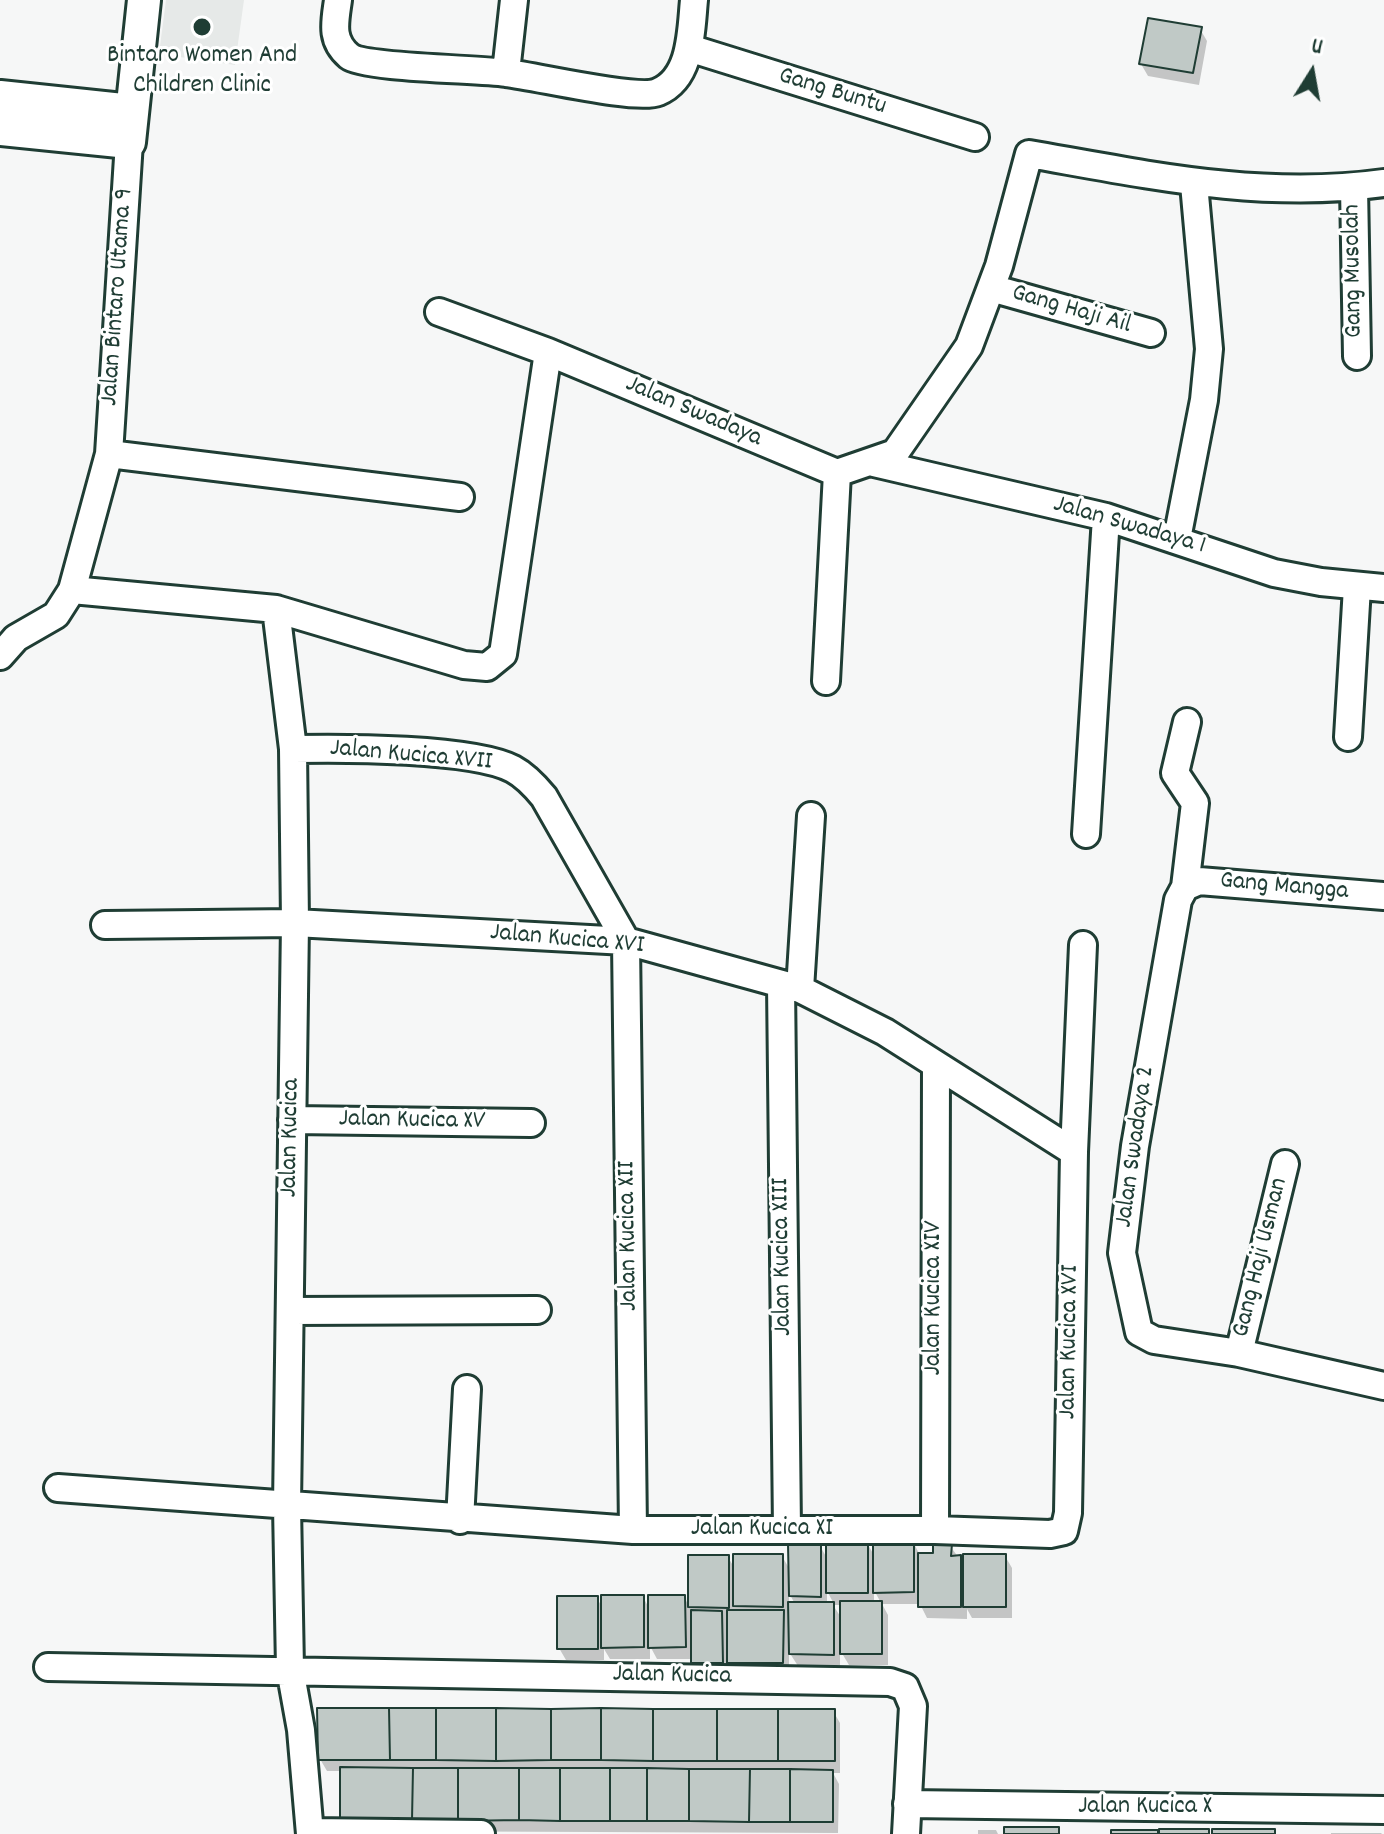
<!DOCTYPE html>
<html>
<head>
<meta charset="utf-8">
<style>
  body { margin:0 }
  #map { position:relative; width:1384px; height:1834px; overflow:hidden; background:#f6f7f7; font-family:Dekko,sans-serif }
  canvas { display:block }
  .north { position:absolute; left:1272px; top:32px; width:80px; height:80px; -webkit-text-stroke:6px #fff; paint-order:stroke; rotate:11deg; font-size:22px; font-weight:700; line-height:32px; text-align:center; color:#1f3d34 }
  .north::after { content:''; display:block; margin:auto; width:28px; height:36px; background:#1f3d34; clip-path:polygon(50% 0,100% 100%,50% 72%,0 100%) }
</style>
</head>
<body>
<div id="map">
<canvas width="1384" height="1834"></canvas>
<div class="north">U</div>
</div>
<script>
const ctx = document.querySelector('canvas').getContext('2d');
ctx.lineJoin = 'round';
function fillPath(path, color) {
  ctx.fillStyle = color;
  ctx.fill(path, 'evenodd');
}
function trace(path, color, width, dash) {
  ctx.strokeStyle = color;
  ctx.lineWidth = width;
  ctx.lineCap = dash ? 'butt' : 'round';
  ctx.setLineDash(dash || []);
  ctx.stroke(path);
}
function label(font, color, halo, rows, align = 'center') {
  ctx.font = font + ' Dekko,sans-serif';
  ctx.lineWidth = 6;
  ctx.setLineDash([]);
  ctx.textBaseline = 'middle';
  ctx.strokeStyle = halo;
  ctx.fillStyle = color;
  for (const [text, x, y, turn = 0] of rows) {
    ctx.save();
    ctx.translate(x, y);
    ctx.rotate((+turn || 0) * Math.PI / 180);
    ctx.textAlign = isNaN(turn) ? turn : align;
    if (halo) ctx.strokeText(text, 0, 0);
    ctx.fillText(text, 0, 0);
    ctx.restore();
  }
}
fillPath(new Path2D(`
  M166 0H244L235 65 159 54Z`), '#e6e9e8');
fillPath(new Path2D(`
  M1200 29 1207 41 1199 85 1148 76 1141 64Z
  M913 1542 920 1555H935L950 1546 965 1566 1005 1556 1012 1568V1618H972L967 1609V1619L927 1618 920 1604H882L888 1615V1665H849L840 1650V1666H798L789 1652V1674H736L728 1660V1675H700L693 1659H657L650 1646V1659H610L604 1649V1660H566L559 1648 597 1598 603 1609 643 1597 650 1610 684 1597 690 1608V1557H728L735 1569 782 1556 790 1570 820 1546 828 1560 867 1543 875 1557ZM874 1590 881 1603H874ZM827 1591 834 1604H827ZM789 1593 795 1604H789ZM833 1605H842V1619Z
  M833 1711 840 1723V1773H833L839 1784 838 1833 349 1831 342 1771H327L320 1759Z
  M978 1830H996L998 1834H978Z
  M1331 1833H1381L1382 1834H1331Z`), '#0003');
const building = new Path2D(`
  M1148 18 1202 27 1193 73 1139 64Z
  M826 1540 868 1541V1593H826Z
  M873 1540H914V1592L873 1593Z
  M788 1544H821V1597L789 1596Z
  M933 1544H952L951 1556 961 1555V1607H918V1553H933Z
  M733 1554H783V1607L733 1606Z
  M963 1554H1006V1607H963Z
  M688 1555H729V1608L688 1607Z
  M601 1595H644V1647L601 1648Z
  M648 1595H685L686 1647 648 1648Z
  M557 1596H598V1649H557Z
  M840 1601H882V1654H840Z
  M788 1602H834V1655L789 1654Z
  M691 1610 722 1611 723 1663H691Z
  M727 1610H784L783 1663H727Z
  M317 1708H389L390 1760H318Z
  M389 1708H436V1760H390Z
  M436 1708H496V1761L436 1760Z
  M496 1708 551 1709V1760L496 1761Z
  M601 1708V1760H551V1709Z
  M601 1708 653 1709V1761L601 1760Z
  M653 1709H717V1761H653Z
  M717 1709H778V1761H717Z
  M778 1709H835V1761H778Z
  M340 1767 413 1768 412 1820H340Z
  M413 1768H458V1821L412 1820Z
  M458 1768H519V1820L458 1821Z
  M519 1768H560V1821L519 1820Z
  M560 1768H610V1821H560Z
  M610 1768H647V1821H610Z
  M647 1768 689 1769V1821H647Z
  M689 1769H750L749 1822 689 1821Z
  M750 1769H790V1822H749Z
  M790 1769 833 1770V1822H790Z
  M1004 1827H1059V1834H1004Z
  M1159 1829H1209V1834H1159Z
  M1212 1829H1275V1834H1212Z
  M1111 1830H1158V1834H1111Z`);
fillPath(building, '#c0c9c6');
trace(building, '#1f3d34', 2);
const minor = new Path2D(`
  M338 0C335 22 330 40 349 56 364 68 479 69 506 73 535 76 637 101 658 92 692 78 691 30 694 0
  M689 48 975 137
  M506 72 514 0
  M1354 187 1357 356
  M991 288 1151 333
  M439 312 548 352 837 473 895 453 969 346 999 266 1029 154C1149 175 1262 200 1384 183
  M109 454 460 497
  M874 463 1106 517 1274 573 1321 582 1384 588
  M1177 539 1204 400 1209 349 1194 184
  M72 590 276 609 464 665 487 667 503 654 548 352
  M276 609 293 749 295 923 287 1506 290 1669 301 1730 310 1834
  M0 656 16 638 56 615 72 590 109 454 129 142
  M826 681 837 473
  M1187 722 1175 773 1195 803 1185 887 1178 900 1135 1146 1122 1253 1139 1332 1154 1340 1239 1353 1384 1386
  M1348 737 1357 587
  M293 749C342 748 473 748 513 769 526 776 535 786 544 797L626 941 633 1530
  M1086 834 1106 517
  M1185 887 1199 881 1384 896
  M105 925 295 923 626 941 800 989 885 1032 1074 1152
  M781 984 787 1530
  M800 989 811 816
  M292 1120 531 1123
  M290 1311 537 1310
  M1239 1353 1285 1164
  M58 1488 633 1530H935L1050 1534 1064 1531 1068 1513 1074 1152 1083 945
  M460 1520 467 1389
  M935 1530 936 1065
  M48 1667 890 1682 905 1687 913 1706 906 1834
  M907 1804 1384 1810
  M310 1832 481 1834`);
const tertiary = new Path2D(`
  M0 97 132 111
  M0 129 129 142 144 0`);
trace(minor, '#1f3d34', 32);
trace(tertiary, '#1f3d34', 38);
trace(minor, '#fff', 26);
trace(tertiary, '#fff', 32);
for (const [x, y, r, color] of [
  [202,27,10,"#1f3d34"]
]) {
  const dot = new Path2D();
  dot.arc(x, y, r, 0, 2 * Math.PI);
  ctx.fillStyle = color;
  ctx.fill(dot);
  trace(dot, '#fff', 3);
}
label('26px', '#1f3d34', '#fff', [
  ["Bintaro Women And",202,57],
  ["Children Clinic",202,87]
]);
label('26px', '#1f3d34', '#fff', [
  ["Gang Buntu",832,93,17],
  ["Gang Musolah",1355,271,-91],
  ["Jalan Bintaro Utama 9",119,297,-86],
  ["Gang Haji Ail",1071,311,16],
  ["Jalan Swadaya",693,413,23],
  ["Jalan Swadaya 1",1129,527,16],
  ["Jalan Kucica XVII",411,757,5],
  ["Gang Mangga",1284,888,5],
  ["Jalan Kucica XVI",567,941,5],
  ["Jalan Kucica XV",412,1122,1],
  ["Jalan Kucica",292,1138,-89],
  ["Jalan Swadaya 2",1137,1147,-82],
  ["Jalan Kucica XII",630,1236,-91],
  ["Jalan Kucica XIII",784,1257,-91],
  ["Gang Haji Usman",1262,1258,-76],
  ["Jalan Kucica XIV",935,1298,-90],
  ["Jalan Kucica XVI",1071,1342,-89],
  ["Jalan Kucica XI",762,1530],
  ["Jalan Kucica",672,1677,1],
  ["Jalan Kucica X",1145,1808]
]);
</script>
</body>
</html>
